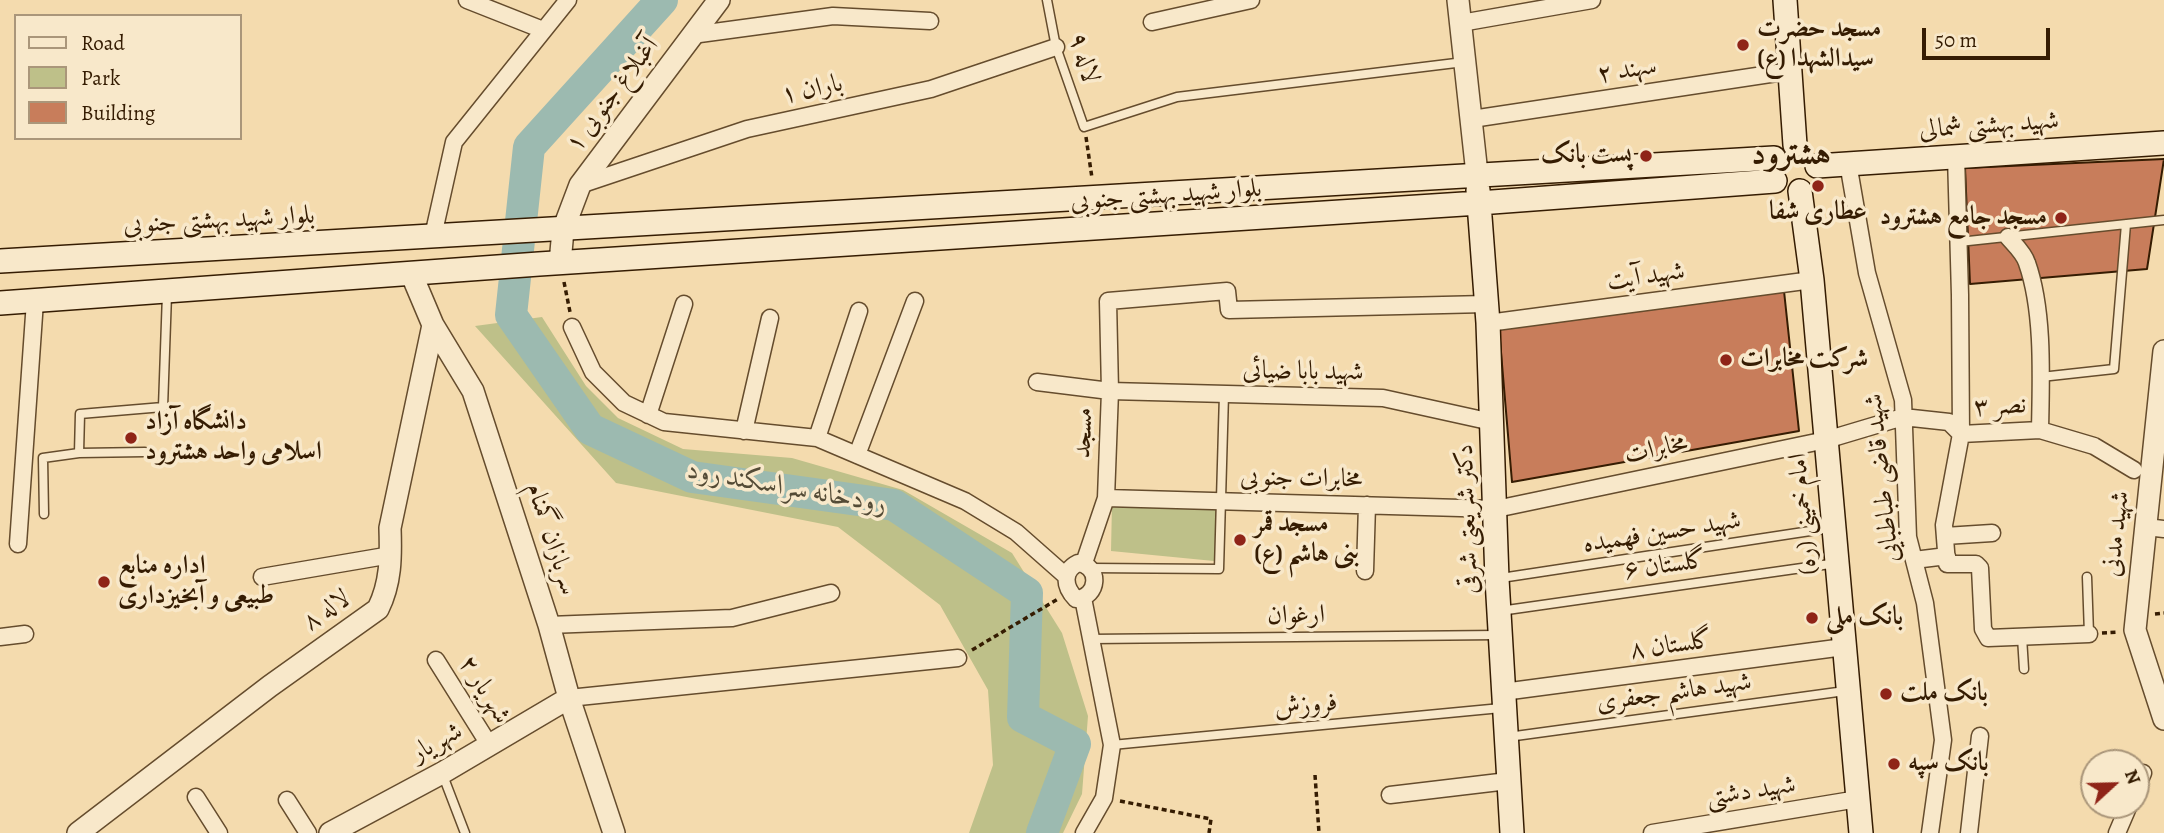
<!DOCTYPE html>
<html>
<head>
<meta charset="utf-8">
<style>
  body { margin:0 }
  #map { position:relative; width:2164px; height:833px; overflow:hidden; background:#f4dbae; font-family:Alegreya,serif }
  canvas { display:block }
  .legend { position:absolute; left:14px; top:14px; width:228px; height:126px; box-sizing:border-box; background:#f8e8ca; border:2px solid #aa967a; margin:0; padding:9px 12px; list-style:none; font-size:21px; color:#351c02 }
  .legend li { display:flex; align-items:center; gap:14px; height:35px }
  .legend b { width:35px; border:2px solid #aa967a }
  .north { position:absolute; left:2080px; top:749px; width:70px; height:70px; box-sizing:border-box; background:#f8e8ca; border:2px solid #aa967a; border-radius:50%; rotate:68deg; font-size:19px; font-weight:700; line-height:28px; text-align:center; color:#351c02 }
  .north::after { content:''; display:block; margin:auto; width:24px; height:32px; background:#8f2418; clip-path:polygon(50% 0,100% 100%,50% 72%,0 100%) }
  .scale { position:absolute; left:1922px; top:28px; width:128px; height:32px; box-sizing:border-box; border:4px solid #351c02; border-top:0; padding-left:9px; font-size:21px; line-height:24px; white-space:nowrap; color:#351c02; -webkit-text-stroke:5px #f8e8ca; paint-order:stroke }
</style>
</head>
<body>
<div id="map">
<canvas width="2164" height="833"></canvas>
<ul class="legend">
<li><b style="height:9px;background:#f8e8ca"></b>Road</li>
<li><b style="height:19px;background:#bec089"></b>Park</li>
<li><b style="height:19px;background:#c87d5b"></b>Building</li>
</ul>
<div class="north">N</div>
<div class="scale">50 m</div>
</div>
<script>
const ctx = document.querySelector('canvas').getContext('2d');
ctx.lineJoin = 'round';
function fillPath(path, color) {
  ctx.fillStyle = color;
  ctx.fill(path, 'evenodd');
}
function trace(path, color, width, dash) {
  ctx.strokeStyle = color;
  ctx.lineWidth = width;
  ctx.lineCap = dash ? 'butt' : 'round';
  ctx.setLineDash(dash || []);
  ctx.stroke(path);
}
function label(font, color, halo, rows, align = 'center') {
  ctx.font = font + ' Alegreya,Amiri,serif';
  ctx.lineWidth = 7;
  ctx.setLineDash([]);
  ctx.textBaseline = 'middle';
  ctx.strokeStyle = halo;
  ctx.fillStyle = color;
  for (const [text, x, y, turn = 0] of rows) {
    ctx.save();
    ctx.translate(x, y);
    ctx.rotate((+turn || 0) * Math.PI / 180);
    ctx.textAlign = isNaN(turn) ? turn : align;
    if (halo) ctx.strokeText(text, 0, 0);
    ctx.fillText(text, 0, 0);
    ctx.restore();
  }
}
fillPath(new Path2D(`
  M542 317 586 386 618 418 683 449 792 458 903 490 1012 553 1062 633 1088 716 1082 794 1063 833H969L993 765 988 690 940 605 838 527 616 483 475 326Z
  M1112 504 1218 508 1214 561 1111 551Z`), '#bec089');
trace(new Path2D(`
  M662 0 529 147 511 315 590 429 692 477 894 505 1027 593 1023 717 1075 744 1042 833`), '#9cbab0', 32);
const building = new Path2D(`
  M2164 159 2147 269 1970 284 1965 168Z
  M1784 291 1799 431 1512 482 1499 329Z`);
fillPath(building, '#c87d5b');
trace(building, '#351c02', 2);
const service = new Path2D(`
  M1047 0 1056 47 1084 127 1177 97 1464 62
  M1959 242 2164 220
  M2041 377 2114 369 2126 224
  M79 453 145 452
  M44 514 43 458 79 453 80 414 163 407 167 294
  M1090 568 1219 569 1224 394
  M2087 577 2089 634
  M1501 578 1830 528
  M1500 611 1837 563
  M2022 637 2024 669
  M1091 639 1498 635
  M1508 737 1845 691
  M1112 745 1501 708
  M442 773 465 833`);
const minor = new Path2D(`
  M467 0 543 30
  M1152 22 1251 0
  M1461 23 1592 0
  M692 35 833 16 930 21
  M1472 119 1790 71
  M1956 156 1960 295 1961 434 1944 525 1947 564H1976L1980 568 1983 629 1988 638 2089 634
  M1848 163 1867 273 1903 400 1908 537 1925 603 1943 740 1930 833
  M580 185 747 129 931 89 1056 47
  M433 236 454 142 568 0
  M2008 237C2014 244 2024 253 2027 263 2044 311 2041 378 2040 430
  M1488 323 1812 280
  M572 327 593 372 624 403 664 422 817 438 965 501 1016 532 1067 577
  M1037 382 1110 391 1383 398 1492 422
  M648 415 684 304
  M744 431 770 318
  M817 438 859 311
  M857 455 915 301
  M1106 498 1496 509 1826 440 1903 417 1949 422 1961 434 2040 430 2094 446 2134 470
  M2146 527 2164 529
  M1945 536 1992 533
  M18 544 35 301
  M1914 560 1947 556
  M1078 563C1101 566 1099 597 1076 599 1064 587 1062 571 1078 563Z
  M1084 563 1106 498 1110 391 1108 301 1227 291 1229 310 1486 304
  M1365 571 1367 505
  M262 577 391 555
  M1083 598 1112 745 1104 798 1084 833
  M549 625 732 618 831 593
  M0 637 25 634
  M436 660 490 746
  M1503 692 1844 647
  M569 698 958 658
  M2136 789 2143 773
  M1390 795 1508 781
  M196 797 219 833
  M287 800 308 833
  M1652 833 1858 799
  M1969 833 1980 736
  M2117 833 2129 805`);
const tertiary = new Path2D(`
  M1458 0 1477 174
  M560 263 563 230 580 185 719 0
  M411 273 433 325 473 391 549 625 569 698 614 833
  M2164 351 2135 630 2164 719
  M78 833 270 686 378 609C391 583 391 557 390 528L433 325
  M330 833 442 773 569 698`);
const secondary = new Path2D(`
  M1785 0 1795 145
  M1817 166 2164 143
  M1478 190 1488 323 1497 579 1512 833
  M1800 191 1812 280 1861 833
  M0 261 1774 158
  M0 303 539 264 1479 203 1775 181`);
trace(service, '#654c2d', 11);
trace(minor, '#654c2d', 19);
trace(tertiary, '#654c2d', 24);
trace(secondary, '#351c02', 26);
trace(new Path2D(`
  M1086 137 1092 178
  M564 282 570 312
  M2155 614 2164 613
  M2102 633 2119 632
  M972 650 1058 599
  M1315 775 1319 833
  M1120 801 1211 819 1209 833`), '#351c02', 3.5, [5, 3.5]);
trace(service, '#f8e8ca', 8);
trace(minor, '#f8e8ca', 16);
trace(tertiary, '#f8e8ca', 21);
trace(secondary, '#f8e8ca', 23);
for (const [x, y, r, color] of [
  [1743,45,7,"#8f2418"],
  [1646,156,7,"#8f2418"],
  [1818,186,7,"#8f2418"],
  [2061,218,7,"#8f2418"],
  [1726,360,7,"#8f2418"],
  [131,438,7,"#8f2418"],
  [1240,540,7,"#8f2418"],
  [104,582,7,"#8f2418"],
  [1812,618,7,"#8f2418"],
  [1886,694,7,"#8f2418"],
  [1894,764,7,"#8f2418"]
]) {
  const dot = new Path2D();
  dot.arc(x, y, r, 0, 2 * Math.PI);
  ctx.fillStyle = color;
  ctx.fill(dot);
  trace(dot, '#f8e8ca', 2.5);
}
label('bold 26px', '#351c02', '#f8e8ca', [
  ["مسجد حضرت",1757,30],
  ["سیدالشهدا (ع)",1757,60],
  ["پست بانک",1632,156,"right"],
  ["عطاری شفا",1818,213,"center"],
  ["مسجد جامع هشترود",2047,218,"right"],
  ["شرکت مخابرات",1740,360],
  ["دانشگاه آزاد",145,423],
  ["اسلامی واحد هشترود",145,453],
  ["مسجد قمر",1254,525],
  ["بنی هاشم (ع)",1254,555],
  ["اداره منابع",118,567],
  ["طبیعی و آبخیزداری",118,597],
  ["بانک ملی",1826,618],
  ["بانک ملت",1900,694],
  ["بانک سپه",1908,764]
], 'left');
label('26px', '#351c02', '#f8e8ca', [
  ["لاله ۹",1083,58,73],
  ["سهند ۲",1627,71,-9],
  ["باران ۱",812,90,-12],
  ["آغبلاغ جنوبی ۱",613,95,-53],
  ["شهید بهشتی شمالی",1989,126,-4],
  ["بلوار شهید بهشتی جنوبی",1166,196,-4],
  ["بلوار شهید بهشتی جنوبی",219,221,-3],
  ["شهید آیت",1646,277,-8],
  ["شهيد بابا ضيائی",1303,372,1],
  ["نصر ۳",2000,407,-3],
  ["مسجد",1084,433,-88],
  ["مخابرات",1656,450,-12],
  ["شهید قاضی طباطبایی",1883,478,-96],
  ["مخابرات جنوبی",1301,479,1],
  ["امام خمینی (ره)",1804,514,-95],
  ["دکتر شریعتی شرقی",1468,519,-92],
  ["شهيد حسین فهمیده",1662,533,-9],
  ["شهيد مدنی",2117,534,-84],
  ["سربازان گمنام",551,539,72],
  ["گلستان ۶",1665,566,-8],
  ["لاله ۸",327,611,-35],
  ["ارغوان",1296,616,-1],
  ["گلستان ۸",1671,646,-8],
  ["شهریار ۲",484,690,58],
  ["شهيد هاشم جعفری",1674,693,-8],
  ["فروزش",1306,706,-5],
  ["شهریار",437,743,-29],
  ["شهید دشتی",1751,792,-9]
]);
label('italic 28px', '#544b36', '#f8e8ca', [
  ["رودخانه سراسکند رود",787,488,10]
]);
label('bold 33px', '#351c02', '#f8e8ca', [
  ["هشترود",1791,156]
]);
</script>
</body>
</html>
